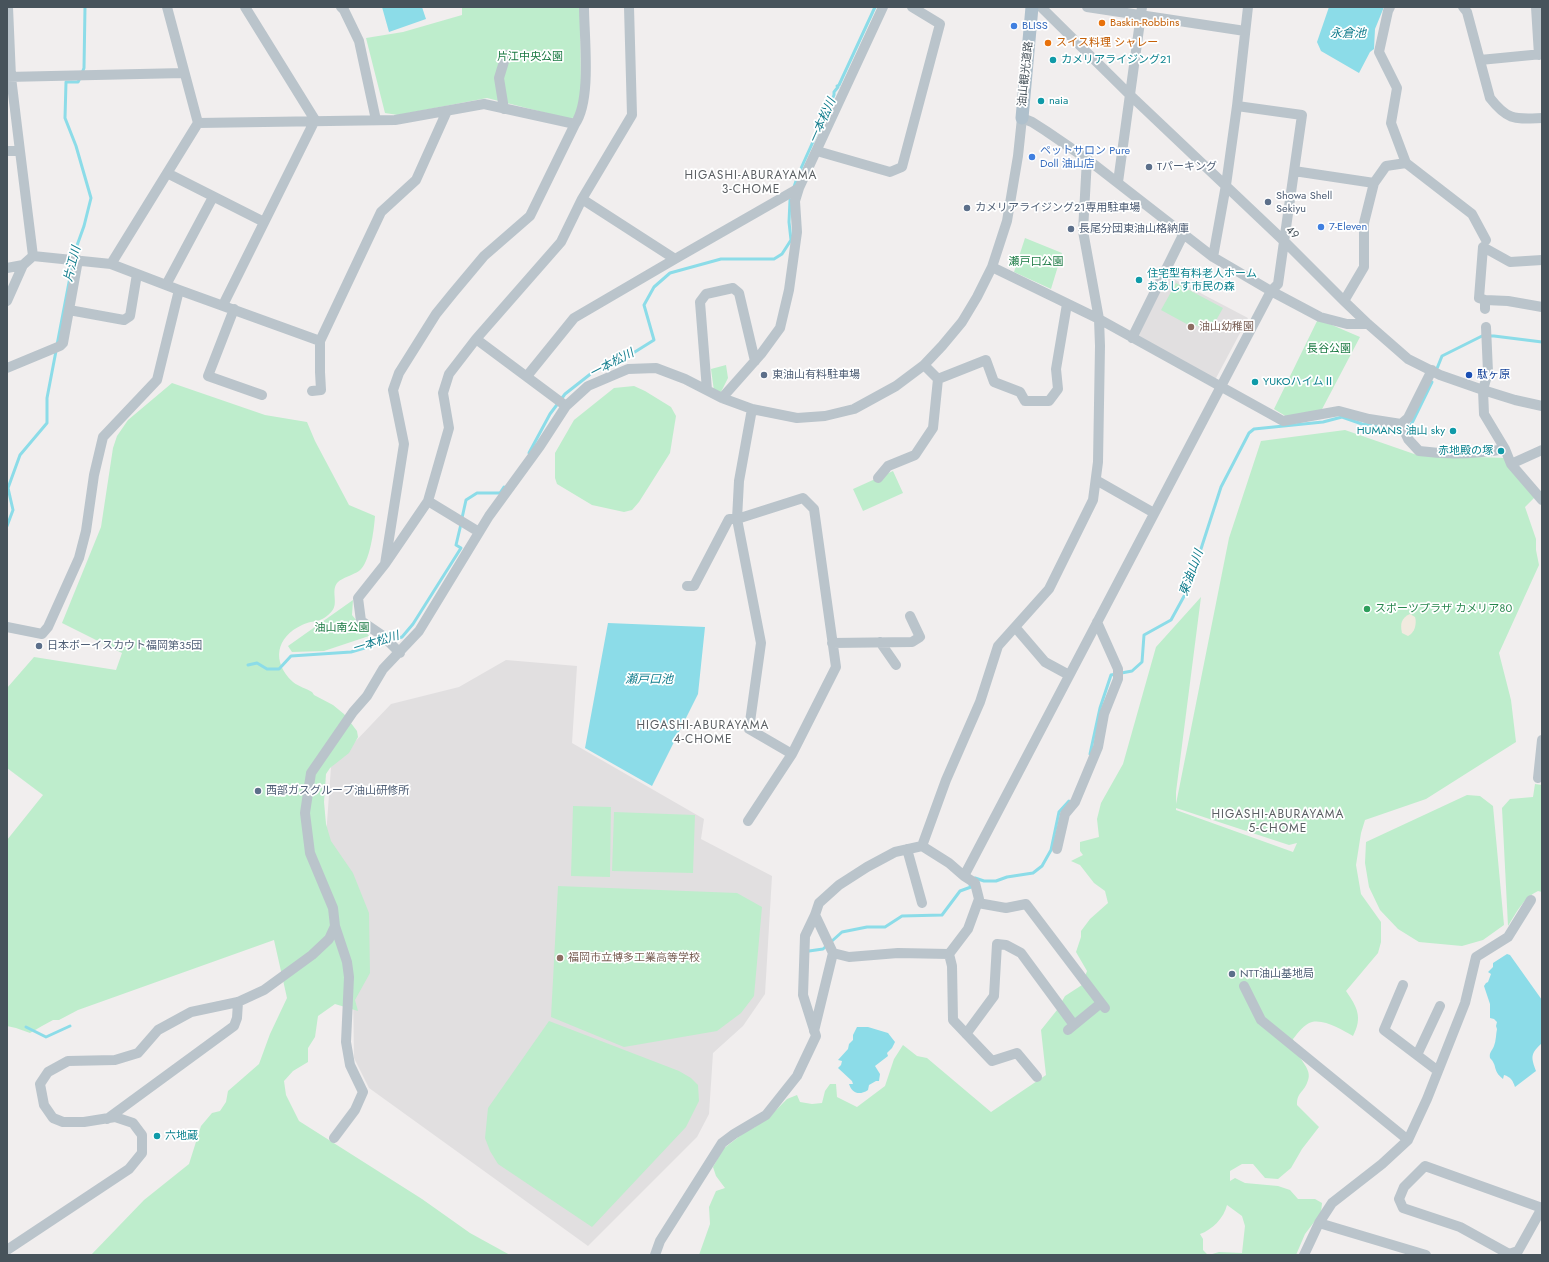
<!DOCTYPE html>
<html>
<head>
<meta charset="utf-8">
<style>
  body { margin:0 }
  #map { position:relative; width:1549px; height:1262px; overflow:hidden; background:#f1eeee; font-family:Jost,sans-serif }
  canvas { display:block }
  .frame { position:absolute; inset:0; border:8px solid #47535b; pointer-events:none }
</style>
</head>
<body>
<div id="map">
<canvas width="1549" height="1262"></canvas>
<div class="frame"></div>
</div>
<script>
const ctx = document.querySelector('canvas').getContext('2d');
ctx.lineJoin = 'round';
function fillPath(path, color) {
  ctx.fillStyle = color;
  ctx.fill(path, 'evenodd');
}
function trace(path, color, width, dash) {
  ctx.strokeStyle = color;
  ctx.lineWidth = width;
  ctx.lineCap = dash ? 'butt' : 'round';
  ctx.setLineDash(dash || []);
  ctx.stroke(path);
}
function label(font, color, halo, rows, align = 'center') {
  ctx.font = font + ' Jost,"Noto Sans JP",sans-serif';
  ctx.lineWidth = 3.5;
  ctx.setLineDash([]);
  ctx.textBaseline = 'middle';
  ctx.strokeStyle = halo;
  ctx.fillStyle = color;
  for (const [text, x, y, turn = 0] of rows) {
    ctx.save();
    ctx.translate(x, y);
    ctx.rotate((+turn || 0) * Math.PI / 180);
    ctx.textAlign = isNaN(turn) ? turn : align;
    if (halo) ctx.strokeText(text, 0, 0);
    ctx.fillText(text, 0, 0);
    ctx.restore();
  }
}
fillPath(new Path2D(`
  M1166 275 1248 318 1215 380 1135 337Z
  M506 660 577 666 572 743 704 819 701 839 772 876 765 994 743 1026 713 1053 709 1114 697 1137 588 1246 369 1088 354 1058 352 921 325 850 331 767 391 704 459 687Z`), '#e1dfe0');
fillPath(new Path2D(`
  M462 7H580L581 90 577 116 570 119 487 98 398 115 385 113 366 38 403 32 462 15Z
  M1025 238 1062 253 1051 289 1014 272Z
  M1176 283 1223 308 1209 333 1196 325 1194 328 1161 310Z
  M1318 319 1360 337 1320 413 1287 417 1274 409Z
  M726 365 728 378 721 392 714 391 711 369Z
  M172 383 265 415 307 422 315 441 349 505 375 516C374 530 370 563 359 571 353 575 342 578 338 582 330 590 339 603 332 611 321 624 315 619 302 625 276 637 271 662 293 682 299 687 306 688 312 692L314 695 333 705 344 714 357 731 358 737 349 753 330 768 326 774 324 802 326 824 331 841 353 873 369 913 370 973 355 1000 358 1011 335 1004 318 1016 315 1037 308 1048V1062L293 1071 284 1081 286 1095 299 1121 422 1199 470 1233 510 1255H91L144 1200 189 1164 201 1126 212 1113 220 1111 226 1102 228 1091 259 1064 270 1034 287 998 274 940 78 1010 59 1020H53L42 1026 30 1033 16 1028 7 1026V840L43 795 7 768V688L34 657 116 670 122 653 62 623 101 527 113 448 117 436 128 420Z
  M634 386 645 391 671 407 676 416 670 453 639 502 632 510 624 512 592 505 557 484 555 478V453L574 420 614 388Z
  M1345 430 1417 455 1506 458 1535 497 1525 507 1536 539V550L1539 565 1499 653 1511 700 1516 742 1426 799 1365 820 1361 833 1356 865 1361 894 1381 922V942L1378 953 1346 991C1357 1007 1363 1017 1353 1036 1342 1030 1325 1019 1312 1022 1304 1024 1298 1033 1293 1039 1295 1044 1296 1050 1298 1054 1303 1064 1313 1071 1307 1083 1303 1093 1297 1092 1297 1105L1319 1127 1302 1149 1291 1168 1278 1179 1265 1178 1253 1164H1242L1230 1171V1181L1235 1178 1245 1183 1278 1186 1290 1190 1298 1199H1315L1322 1203 1321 1213 1305 1234 1296 1255H1209L1219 1252 1242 1253 1245 1226 1242 1216 1227 1205C1224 1218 1212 1230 1200 1234L1203 1239V1250L1208 1255H699L710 1224 709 1207 716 1191 725 1188 716 1176 713 1167 723 1149 745 1132 755 1127 775 1111 787 1099 797 1095 800 1102 812 1104 822 1103 825 1091 830 1084H836L837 1097 857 1107 885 1086 894 1059 903 1045 917 1056 927 1058 991 1112 1046 1075 1041 1030 1057 1010 1065 996 1082 985 1087 971 1076 952 1081 937V931L1090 919 1108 903 1105 891 1094 883 1080 865 1071 861 1083 855 1080 851V842L1099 837 1097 819 1101 803 1123 764 1156 647 1201 597 1176 792V804L1229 538 1261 441ZM1176 808 1289 845 1297 843 1293 852 1176 810Z
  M893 471 903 493 863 511 853 489Z
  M353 600 352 615 369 636 324 651 292 652 288 646Z
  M1535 784 1542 785V892L1538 891C1524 897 1516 913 1508 926L1502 808 1510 799 1533 797Z
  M1467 795 1480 796 1493 806 1504 925 1483 940 1462 946 1419 942 1398 929 1380 910 1369 887 1365 863 1366 842Z
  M573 806 611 807 610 877 571 876Z
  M614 812 695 815 693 873 612 871Z
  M558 886 737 893 762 907 754 996 741 1013 717 1031 624 1047 551 1017Z
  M549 1021 679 1071 691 1078 698 1085 699 1101 686 1127 592 1227 498 1164 490 1151 485 1138 488 1108Z`), '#beedcc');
fillPath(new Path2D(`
  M1410 614 1415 617C1417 623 1415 633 1408 636L1402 633C1400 624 1401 618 1410 614Z`), '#f1eadf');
fillPath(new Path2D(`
  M382 7H422L426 19 389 32Z
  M1329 7H1384L1375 29 1374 49 1370 52 1359 73 1321 51 1317 42Z
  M608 623 705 627 698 694 652 786 585 748Z
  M1507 954 1510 955 1542 1000V1043C1530 1054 1531 1057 1536 1071L1515 1087C1513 1081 1511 1077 1504 1075L1503 1079C1492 1070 1498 1066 1490 1058 1489 1052 1492 1051 1494 1046 1496 1041 1496 1034 1497 1029L1496 1026 1497 1022 1494 1019 1490 1018V1004L1484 986 1486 983 1488 982 1491 974 1488 972 1493 967V963Z
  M857 1027H868L888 1033 895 1042 892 1048 887 1053 888 1056 875 1066 880 1074 879 1081H876L869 1085 868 1090C859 1096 852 1093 849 1084H853L852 1081 838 1068 841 1065 842 1061 838 1060 848 1049 849 1044 853 1040V1035Z`), '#8cdce8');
trace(new Path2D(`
  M82 73 84 68 85 7
  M794 187 798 175 834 95V92L838 87 837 86 839 85 875 7
  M57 345 75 251 84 226 91 198 76 146 65 118 66 82H78L80 78
  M1436 371 1442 356 1482 336H1494L1542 342
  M1406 429 1411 425 1432 382
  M529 453 550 414 565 394 593 372 622 360 654 340 644 305 654 287 670 273 721 259H774L782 254 791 240 789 222 790 200
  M462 518 466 500 477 493H500L504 487
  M7 526 13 510 8 488 20 455 47 423V398L56 351
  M248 665 257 663 267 669H279L291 656 351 652 402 637 413 624 461 548 456 545 461 524
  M1090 754 1100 708 1111 675 1132 671 1142 662 1144 635 1171 620 1188 589 1221 487 1249 433 1254 429 1323 422 1342 417 1362 424 1399 428
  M975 878 984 881H996L1007 877 1033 873 1042 866 1051 850 1059 812 1069 801
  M809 951 823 949 842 932 867 927H885L902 916 942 915 960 891 971 887 970 885
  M26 1027 46 1037 70 1026`), '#8cdce8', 3);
trace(new Path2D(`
  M341 7 344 10 359 41 376 120
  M1041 7 1130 95 1285 242 1344 301 1368 324 1408 359 1440 375 1483 390 1515 400 1542 406
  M1087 7 1245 31
  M1390 7 1388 11 1379 52 1397 88 1391 123 1406 163 1472 214 1486 240
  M1463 7 1467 12 1490 98C1508 121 1515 119 1542 118
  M1536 7 1539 55
  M1480 60 1542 54
  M7 77 184 73
  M504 109 499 78 506 55
  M198 123 395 120 484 104 575 124 530 216 484 256 453 293 436 314 399 373 393 390 404 444 385 564
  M575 124C592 100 584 37 584 7
  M7 151H20L11 77 8 7
  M817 151 890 172 902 167 940 24 912 7
  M1294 171 1374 183
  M167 173 264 222
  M1118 182 1142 7
  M582 199 675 259 799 188
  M33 256 111 264 179 290 320 341V372L321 390 312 391
  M1213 257 1226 185 1237 106 1248 7
  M111 264 198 123 167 7
  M992 267 1099 319 1283 421 1339 411 1369 419 1401 424 1408 418 1432 370
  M7 268 23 265
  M166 285 213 197
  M1485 300 1508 301 1542 307
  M7 301 23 265 33 256 20 151
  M1344 301 1364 267V223L1374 183 1386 166 1406 163
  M223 305 315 120 245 7
  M234 309 208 376 262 395
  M1485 309V300L1479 298 1483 247 1510 262 1542 260
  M69 310 124 320 130 316 137 274
  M1486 327 1488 372 1483 390 1484 414 1505 449 1511 464 1542 500
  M1132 338 1183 235
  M320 341 381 212 416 180 447 111
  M7 368 60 346 63 343 78 260
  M527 376 574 318 675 259
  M938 379 986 360 994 382 1020 392 1025 401H1049L1058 389 1056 369 1067 304
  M707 390 700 302 706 294 733 288 739 293 755 361
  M722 398 761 354 780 328 789 290 797 232 795 201 799 188 883 7
  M566 406 476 339 561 242 582 199 632 115 629 7
  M752 409 739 481 737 519 761 643 749 729 792 754
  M1401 424 1408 439 1419 451C1448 455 1476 454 1505 449
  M1511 464 1542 450
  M878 478 888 466 915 455 933 428 938 379 924 365
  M1096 480 1154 513
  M428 501 479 532
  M687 586H694L729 519H737L803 498 814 509 836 667 792 754 748 821
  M7 627 42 634 48 627 79 558 86 531 94 475 103 437 157 380 179 290
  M1015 627 1045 662 1069 675
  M880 642 896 665
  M832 643 912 642 920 637 910 616
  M400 653 383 636 361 621 358 598 385 564 428 501 449 428 443 393 449 374 476 339
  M1538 778 1542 740
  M922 846 946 780 980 702 998 646 1049 589 1093 500 1098 462 1100 346 1099 319 1083 231 1087 159
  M907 849 922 903
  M1057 849 1065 814 1075 802 1098 747 1104 714 1118 679V669L1097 622
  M978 903 1006 908 1026 904 1105 1008
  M815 915 833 953 849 957 898 953 949 954 968 929 979 899 975 883 964 876
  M949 954 952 966 953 1020 992 1061 1017 1053 1037 1077
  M1403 985 1384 1030 1438 1071
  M1244 986 1261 1020 1408 1140 1427 1099 1465 1003 1476 957 1508 937 1531 900
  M1068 1030 1101 1003
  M814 1031 833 953
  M966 1034 994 996 997 944 1006 945 1021 953 1074 1025
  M1417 1055 1440 1006
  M107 1119 234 1026 237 1018 238 1002
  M334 1138 355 1110 363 1092 350 1065 346 1042 349 977 347 962 335 926
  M1542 1208 1518 1251 1509 1254 1460 1227 1403 1208 1399 1199 1404 1187 1425 1166 1542 1208
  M1319 1223 1332 1203 1382 1164 1408 1140
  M7 1250 129 1169 142 1153V1135L133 1123 115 1117 84 1122H63L53 1118 44 1105 40 1084 48 1072 68 1061 115 1060 138 1053 158 1030 191 1012 238 1002 264 990 312 955 329 939 335 926 333 908 310 853 305 813 311 773 353 712 367 696 383 669 419 631 489 516 540 446 566 406 588 386 628 369 656 368 685 379 722 398 752 409 797 418 825 416 854 409 896 386 924 365 942 346 962 322 977 297 992 267 1007 221 1018 156 1022 118 1032 122 1046 131 1087 159 1213 257 1271 291 1320 317 1347 324H1368
  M655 1255 660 1241 722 1143 734 1134 766 1115 797 1076 816 1036 803 995 805 936 815 915 819 903 839 885 867 867 895 852 922 846 949 863 964 876 1271 291 1278 284 1302 115 1237 106
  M1304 1255 1319 1223 1426 1255`), '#bac4cb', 10);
trace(new Path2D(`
  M1022 118 1032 7`), '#afc0cc', 13);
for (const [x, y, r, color] of [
  [1102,23,4,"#e8710a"],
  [1014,26,4,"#3f7fe0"],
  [1048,43,4,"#e8710a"],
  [1053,60,4,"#0f9aa8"],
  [1041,101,4,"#0f9aa8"],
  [1032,157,4,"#3f7fe0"],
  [1149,167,4,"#5c6f8a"],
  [1268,202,4,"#5c6f8a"],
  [967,208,4,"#5c6f8a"],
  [1321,227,4,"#3f7fe0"],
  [1071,229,4,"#5c6f8a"],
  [1139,280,4,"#0f9aa8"],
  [1191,327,4,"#8d6e63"],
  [764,375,4,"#5c6f8a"],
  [1469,375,4,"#1a4fb4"],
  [1255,382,4,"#0f9aa8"],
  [1453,431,4,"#0f9aa8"],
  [1501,451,4,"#0f9aa8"],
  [1367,609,4,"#2e9e5b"],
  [39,646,4,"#5c6f8a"],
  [258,791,4,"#5c6f8a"],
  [560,958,4,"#8d6e63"],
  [1232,974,4,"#5c6f8a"],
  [157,1136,4,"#0f9aa8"]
]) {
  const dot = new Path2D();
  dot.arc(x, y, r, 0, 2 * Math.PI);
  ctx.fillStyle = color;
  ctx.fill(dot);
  trace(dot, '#fff', 1.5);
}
label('11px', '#c56008', '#fff', [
  ["Baskin-Robbins",1110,23],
  ["スイス料理 シャレー",1056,43]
], 'left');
label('11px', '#366cbe', '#fff', [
  ["BLISS",1022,26],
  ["ペットサロン Pure",1040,151],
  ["Doll 油山店",1040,164],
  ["7-Eleven",1329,227]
], 'left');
label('11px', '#1a7942', '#fff', [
  ["片江中央公園",530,57],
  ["瀬戸口公園",1036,262],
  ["長谷公園",1329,349],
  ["油山南公園",342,628]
]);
label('11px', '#0d838f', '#fff', [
  ["カメリアライジング21",1061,60],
  ["naia",1049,101],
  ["住宅型有料老人ホーム",1147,274],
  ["おあしす市民の森",1147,287],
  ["YUKOハイムⅡ",1263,382],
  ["HUMANS 油山 sky",1445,431,"right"],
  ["赤地殿の塚",1493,451,"right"],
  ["六地蔵",165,1136]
], 'left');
label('11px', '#47535b', '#fff', [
  ["油山観光道路",1026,74,-84],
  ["49",1292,233,44]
]);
label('11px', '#4e5e75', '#fff', [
  ["Tパーキング",1157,167],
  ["Showa Shell",1276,196],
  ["Sekiyu",1276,209],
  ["カメリアライジング21専用駐車場",975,208],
  ["長尾分団東油山格納庫",1079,229],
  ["東油山有料駐車場",772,375],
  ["日本ボーイスカウト福岡第35団",47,646],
  ["西部ガスグループ油山研修所",266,791],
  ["NTT油山基地局",1240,974]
], 'left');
label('11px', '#785e54', '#fff', [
  ["油山幼稚園",1199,327],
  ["福岡市立博多工業高等学校",568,958]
], 'left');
label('11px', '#164399', '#fff', [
  ["駄ヶ原",1477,375]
], 'left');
label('11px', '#27864d', '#fff', [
  ["スポーツプラザ カメリア８０",1375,609]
], 'left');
label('italic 12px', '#127d8d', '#fff', [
  ["永倉池",1348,34],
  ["一本松川",823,121,-66],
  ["片江川",73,264,-76],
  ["一本松川",612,364,-28],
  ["東油山川",1192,573,-70],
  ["一本松川",376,643,-17],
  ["瀬戸口池",649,680]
]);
ctx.letterSpacing = '1px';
label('12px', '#5b5f63', '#fff', [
  ["HIGASHI-ABURAYAMA",751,176],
  ["3-CHOME",751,190],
  ["HIGASHI-ABURAYAMA",703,726],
  ["4-CHOME",703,740],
  ["HIGASHI-ABURAYAMA",1278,815],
  ["5-CHOME",1278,829]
]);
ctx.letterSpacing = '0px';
</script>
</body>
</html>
